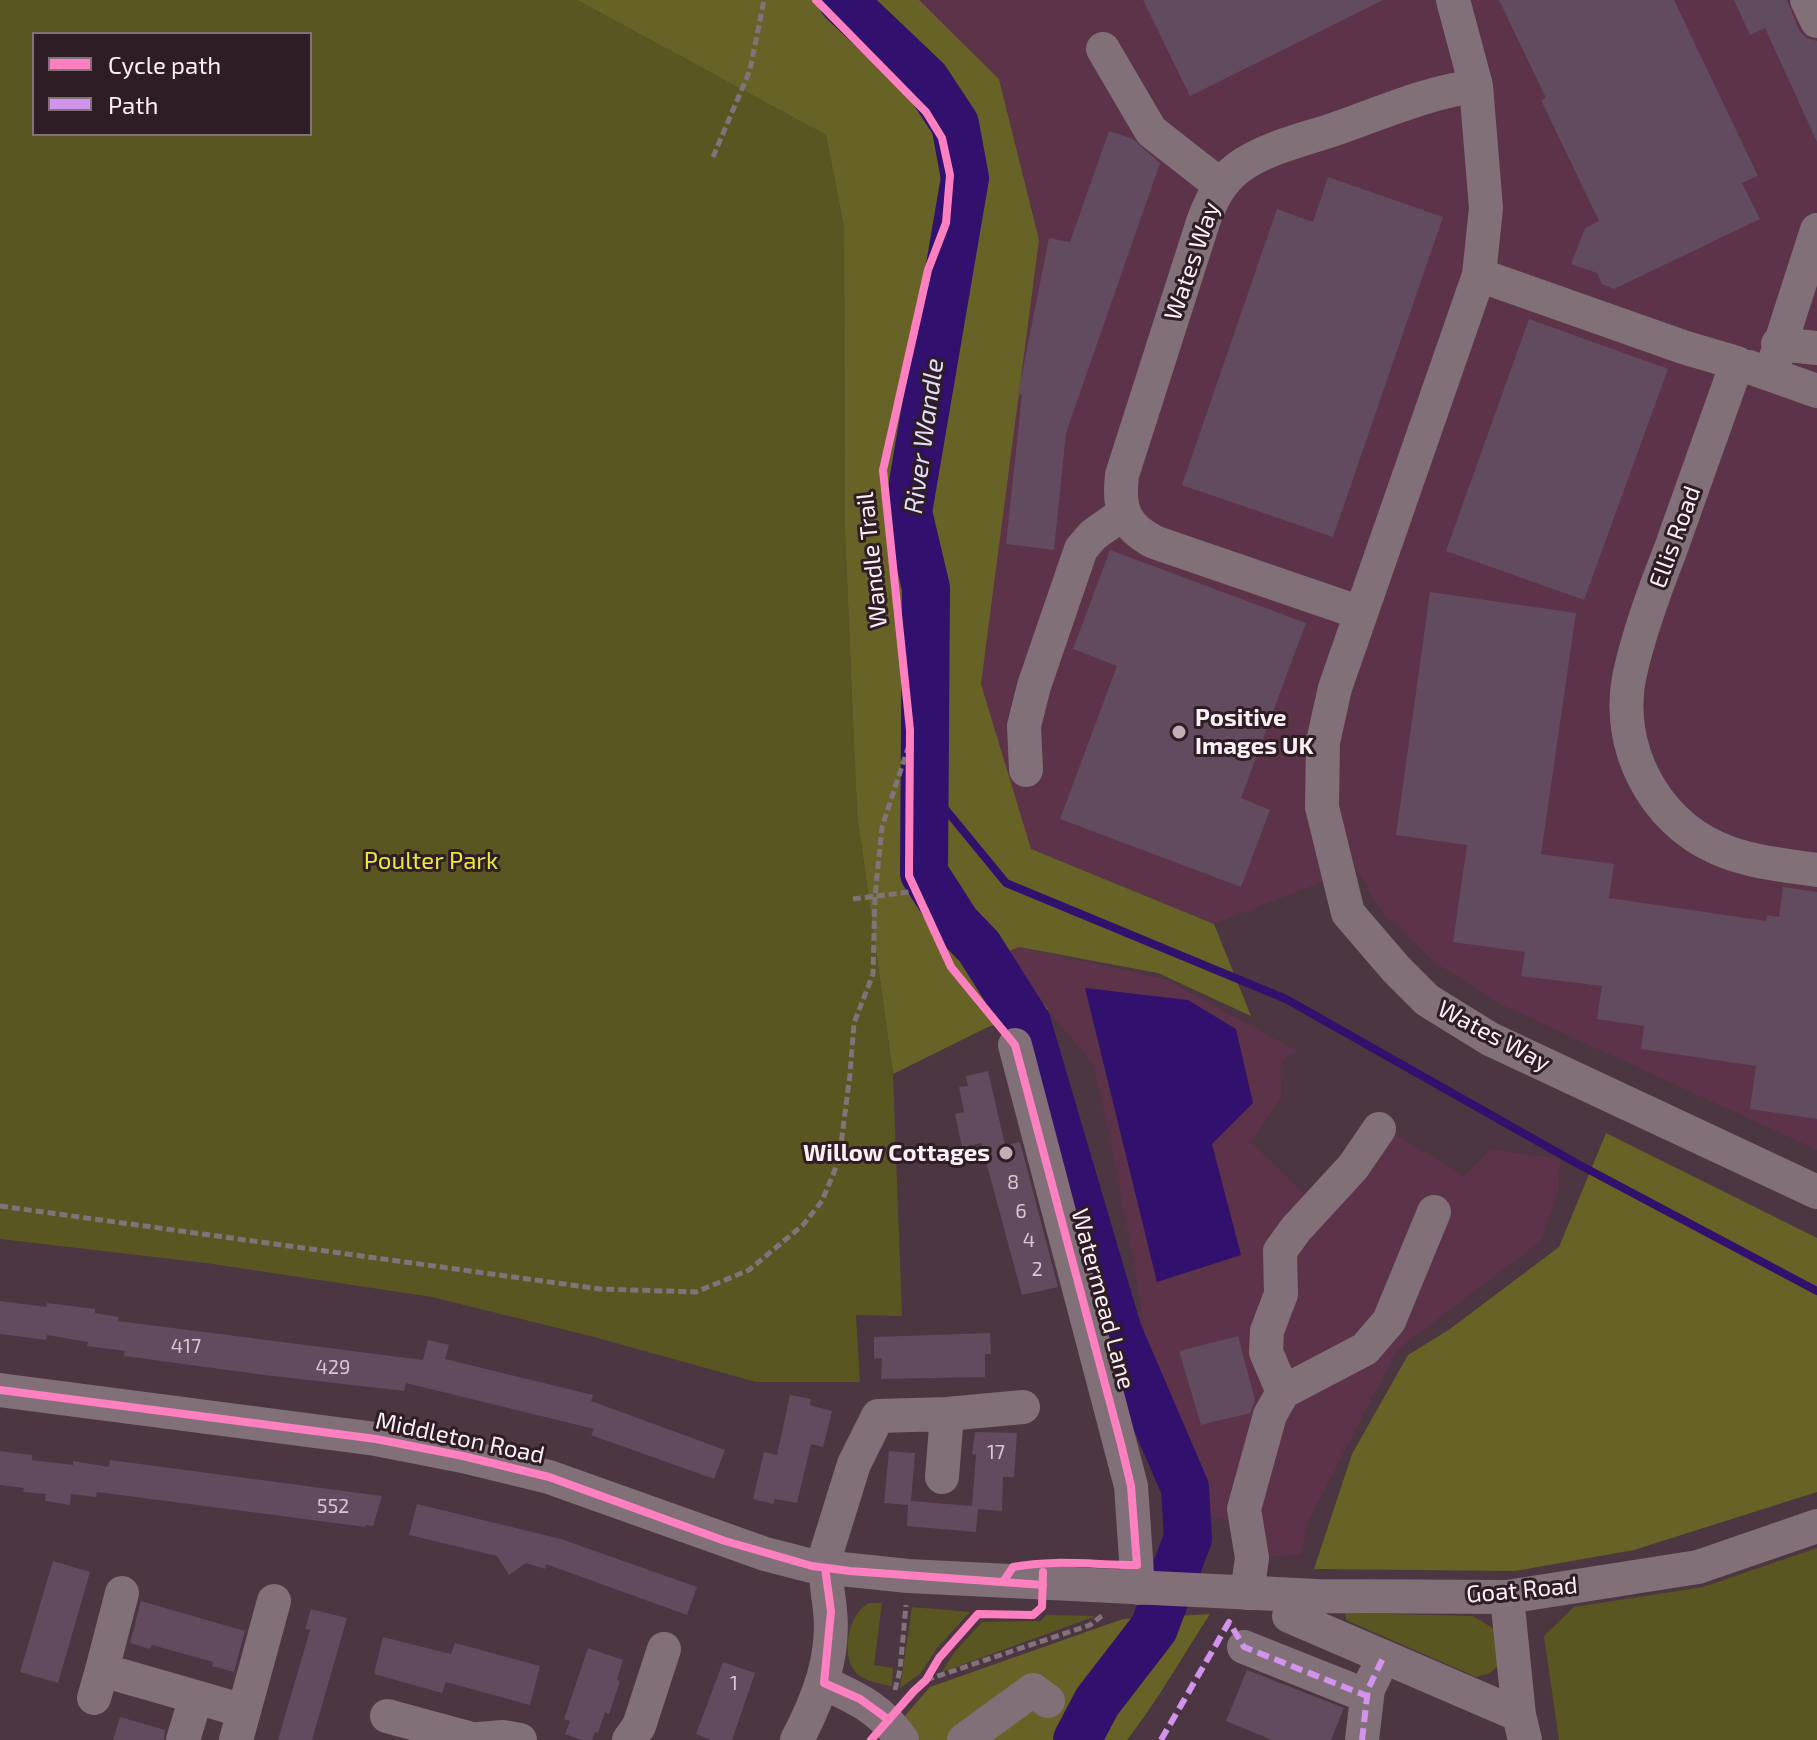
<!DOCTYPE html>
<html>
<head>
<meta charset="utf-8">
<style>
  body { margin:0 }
  #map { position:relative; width:1817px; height:1740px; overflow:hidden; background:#4b3641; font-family:"Exo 2",sans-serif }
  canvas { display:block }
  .legend { position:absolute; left:32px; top:32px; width:280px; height:104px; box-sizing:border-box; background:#2e1d25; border:2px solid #827179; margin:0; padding:10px 14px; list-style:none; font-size:24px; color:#fff0f6 }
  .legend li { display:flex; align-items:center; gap:16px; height:40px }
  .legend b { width:40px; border:2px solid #827179 }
</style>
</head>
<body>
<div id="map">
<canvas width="1817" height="1740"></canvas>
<ul class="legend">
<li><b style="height:10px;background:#ff80c0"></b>Cycle path</li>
<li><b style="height:10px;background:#d193ec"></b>Path</li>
</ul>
</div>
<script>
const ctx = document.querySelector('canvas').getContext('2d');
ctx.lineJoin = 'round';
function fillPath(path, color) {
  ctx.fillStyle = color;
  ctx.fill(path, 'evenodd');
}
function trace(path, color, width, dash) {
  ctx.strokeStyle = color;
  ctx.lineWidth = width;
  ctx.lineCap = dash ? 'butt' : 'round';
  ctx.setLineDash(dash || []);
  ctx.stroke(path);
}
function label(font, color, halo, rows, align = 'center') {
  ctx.font = font + ' "Exo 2",sans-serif';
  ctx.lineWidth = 6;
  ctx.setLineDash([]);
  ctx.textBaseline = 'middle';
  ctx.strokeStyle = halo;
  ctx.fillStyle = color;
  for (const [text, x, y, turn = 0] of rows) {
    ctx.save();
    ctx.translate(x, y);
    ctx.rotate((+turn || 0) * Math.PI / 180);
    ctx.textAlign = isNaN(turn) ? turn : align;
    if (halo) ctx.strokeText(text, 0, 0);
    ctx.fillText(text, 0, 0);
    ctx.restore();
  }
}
fillPath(new Path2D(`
  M919 0H1817V1150L1502 1005 1434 962 1382 912 1356 869 1214 924 1031 849 981 684 1039 240 999 79Z
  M1019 947 1165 979 1297 1051 1282 1061 1281 1097 1251 1142 1310 1199 1372 1120 1464 1176 1490 1149 1560 1159 1559 1189 1542 1240 1397 1350 1309 1520 1301 1555 1257 1557 1255 1525 1208 1516 1145 1338 1138 1286 1109 1132 1093 1064 1000 954Z`), '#5c3349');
fillPath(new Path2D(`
  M0 0H577L826 135 844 227 845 532 857 813 893 1075 902 1316 856 1315 860 1382H756L594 1337 432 1297 206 1263 0 1239ZM34 34H310V134H34Z
  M1817 1548V1740H1559L1544 1636 1574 1607 1703 1587Z
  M869 1603H882L874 1665 893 1668 892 1686C878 1683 859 1681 852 1667 842 1647 850 1613 869 1603Z
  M912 1607 970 1612 937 1648 921 1673 900 1688Z
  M1345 1613 1473 1616 1496 1630 1501 1663 1490 1673 1476 1677 1346 1620Z
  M1046 1615 1096 1616 942 1672 953 1654 982 1622 1041 1621Z`), '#5a5621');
fillPath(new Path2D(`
  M577 0H919L999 79 1039 240 981 684 1031 849 1214 924 1251 1016 1158 973 1019 947 1000 955 1048 1009 988 1027 893 1074 857 813 845 532 844 227 826 135Z
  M1606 1133 1817 1238V1492L1634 1550 1515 1571 1314 1569 1352 1454 1408 1355 1450 1329 1559 1247Z
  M1210 1614C1182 1657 1158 1700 1127 1740H884L930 1687 1123 1619Z`), '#676327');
fillPath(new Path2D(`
  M1085 988 1188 1000 1236 1029 1253 1103 1212 1144 1241 1255 1157 1282Z`), '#32106d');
trace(new Path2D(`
  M924 783 1006 883 1286 999 1576 1163 1817 1291`), '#32106d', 8);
trace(new Path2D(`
  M842 0 926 80 955 124 965 178 908 512 926 588 924 873 956 923 979 947 1027 1023 1118 1332 1185 1488 1188 1538 1154 1628 1097 1702 1077 1740`), '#32106d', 48);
fillPath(new Path2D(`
  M1143 0H1383L1190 96Z
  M1499 0H1674L1758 176 1742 183 1760 219 1614 289 1602 284 1597 273 1571 264 1585 228 1599 221 1541 100 1546 98Z
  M1734 0H1787L1799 30 1806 38 1817 41V142L1765 28 1750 35Z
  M1109 131 1133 139 1160 163 1066 433 1054 550 1006 544 1022 395 1018 394 1049 238 1070 242Z
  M1328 177 1443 217 1333 537 1182 485 1277 209 1313 222Z
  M1529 319 1668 369 1584 600 1446 551Z
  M1110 550 1306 623 1241 798 1270 810 1241 887 1060 819 1117 666 1073 649Z
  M1430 592 1576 613 1541 854 1614 864 1609 898 1766 921 1767 915 1779 917 1783 887 1817 892V1119L1750 1109 1756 1066 1641 1049 1644 1026 1597 1019 1602 986 1521 976 1525 952 1453 942 1467 845 1396 835Z
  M988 1071 1005 1145 1020 1142 1058 1287 1022 1295 981 1143 962 1147 955 1114 964 1112 959 1087 968 1086 966 1076Z
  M0 1301 46 1307 47 1303 95 1309V1313L119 1317 118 1321 423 1360 428 1340 449 1345 445 1359 593 1395 591 1401 725 1450 714 1479 591 1435 594 1429 406 1383 404 1391 265 1375 124 1356 125 1351 87 1346 88 1342 47 1335 46 1340 0 1334Z
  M990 1333 991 1354H985V1377L881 1379 882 1358 874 1359V1337Z
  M1238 1336 1255 1400 1250 1413 1201 1425 1179 1351Z
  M790 1395 811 1399 810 1405 832 1411 823 1447 811 1444 797 1503 775 1499 773 1504 753 1499 764 1452 777 1455Z
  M975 1432 1017 1433 1014 1477H1003L1002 1511 978 1509 976 1532 907 1526 908 1505 884 1503 889 1451 915 1453 911 1501 972 1506 976 1454H972Z
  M0 1451 32 1455V1460L73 1465V1461L109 1467 110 1460 382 1496 373 1526 366 1525V1527L97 1492 96 1497 71 1494 70 1505 45 1501 46 1494 23 1492 24 1488 0 1485Z
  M417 1504 561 1539 697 1587 687 1615 546 1564 545 1569 526 1563 509 1575 497 1556 409 1535Z
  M53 1561 90 1572 58 1683 20 1672Z
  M141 1601 245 1631 234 1672 212 1666 213 1662 152 1645 150 1649 130 1643Z
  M311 1609 347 1618 312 1740H278L310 1630 305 1629Z
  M383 1637 451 1654 455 1643 540 1666 530 1705 446 1682 442 1693 374 1674Z
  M588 1648 623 1660 617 1680 620 1681 609 1714 605 1712 598 1733 595 1732 592 1740H581L565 1734 570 1721 564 1719Z
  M723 1662 755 1673 732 1740H711L696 1734Z
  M1247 1670 1344 1708 1331 1740H1272L1226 1721Z
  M120 1717 165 1730 164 1740H113Z`), '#624b5e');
trace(new Path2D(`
  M713 157 750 70 764 0
  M853 899 917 891
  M0 1206 600 1289 696 1292 749 1270 803 1225 822 1201 839 1160 850 1074 854 1023 873 974 875 896 882 827 910 742
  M926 1680 1090 1625 1104 1614
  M895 1690 900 1670 906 1605`), '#82727a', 5, [8, 4]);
trace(new Path2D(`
  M1453 0 1476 86 1486 208 1479 275 1335 688 1323 742 1322 807 1348 913 1396 969 1427 1000 1490 1039 1817 1192
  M1807 0 1817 21
  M1103 49 1151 131 1220 185
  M1479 275 1683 347 1737 363C1715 426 1692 488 1670 551 1654 592 1638 635 1629 678 1616 746 1653 820 1717 848 1748 862 1783 865 1817 870
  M1778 344 1817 348
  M1749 367 1817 391
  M1771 373 1817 230
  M1361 613 1154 542C1124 526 1118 509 1122 475L1204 219C1212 199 1220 182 1238 168 1265 148 1303 140 1335 129 1381 113 1428 92 1476 86
  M1026 770 1024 726 1034 686 1081 549 1093 535 1124 513
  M1015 1045 1131 1486 1138 1588
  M0 1390 376 1439 463 1456 549 1477 765 1554 812 1566 908 1576 1317 1596 1507 1597 1698 1567 1817 1526
  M1283 1392 1266 1352 1267 1331 1281 1294 1280 1251 1296 1229 1353 1167 1379 1129
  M942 1477 947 1414
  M1247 1593 1252 1558 1244 1509 1270 1415 1283 1392 1365 1349 1389 1321 1434 1212
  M1507 1597 1519 1715 1525 1740
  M1289 1616 1519 1715
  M1244 1647 1367 1696
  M102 1670 122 1593
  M824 1683C858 1699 880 1708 902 1740
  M94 1698 102 1670 196 1697
  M244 1711 274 1601
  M387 1716 468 1738
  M183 1740 196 1697 244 1711 236 1740
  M467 1740 503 1737 520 1740
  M629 1740 639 1726 664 1649
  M797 1740C818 1700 835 1657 830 1610 828 1591 824 1574 826 1554L854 1464 878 1416 947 1414 1023 1407
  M964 1740 1033 1690 1048 1701
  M1362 1740 1368 1689 1375 1675`), '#817078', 34);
trace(new Path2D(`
  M1161 1740 1229 1622 1244 1647 1367 1696
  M1362 1740 1368 1689 1384 1656`), '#d193ec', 6, [12, 6]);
trace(new Path2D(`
  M816 0 926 112 942 138 950 175 946 223 928 270 883 470 910 730 909 876 951 967 1015 1045 1121 1444 1131 1486 1137 1565C1095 1565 1054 1559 1013 1567L1003 1582
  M0 1390 376 1439 463 1456 549 1477 725 1541 812 1566 850 1571 1043 1585
  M825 1568 831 1611 824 1683 860 1699 889 1720
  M871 1740 914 1691 926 1680 939 1658 978 1614 1033 1615 1042 1607 1043 1572`), '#ff80c0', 8);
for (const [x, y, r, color] of [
  [1179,732,8,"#c0afb7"],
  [1006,1153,8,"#c0afb7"]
]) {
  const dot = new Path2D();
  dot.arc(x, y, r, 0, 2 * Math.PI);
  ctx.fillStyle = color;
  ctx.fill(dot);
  trace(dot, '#2e1d25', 3);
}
label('20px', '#d8c7d0', null, [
  ["8",1013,1182],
  ["6",1021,1211],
  ["4",1029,1240],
  ["2",1037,1269],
  ["417",186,1346],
  ["429",333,1367],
  ["17",996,1452],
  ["552",333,1506],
  ["1",734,1683]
]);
label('24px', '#fff0f6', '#2e1d25', [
  ["Wates Way",1192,261,-71],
  ["Ellis Road",1675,537,-70],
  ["Wandle Trail",872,560,-96],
  ["Wates Way",1494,1036,28],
  ["Watermead Lane",1103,1299,75],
  ["Middleton Road",460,1438,12],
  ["Goat Road",1522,1590,-5]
]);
label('bold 24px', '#fff0f6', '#2e1d25', [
  ["Positive",1195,718],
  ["Images UK",1195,746],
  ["Willow Cottages",990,1153,"right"]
], 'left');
label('24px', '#ece836', '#2e1d25', [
  ["Poulter Park",431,861]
]);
label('italic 26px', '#e0dffa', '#2e1d25', [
  ["River Wandle",924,436,-82]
]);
</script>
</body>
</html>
